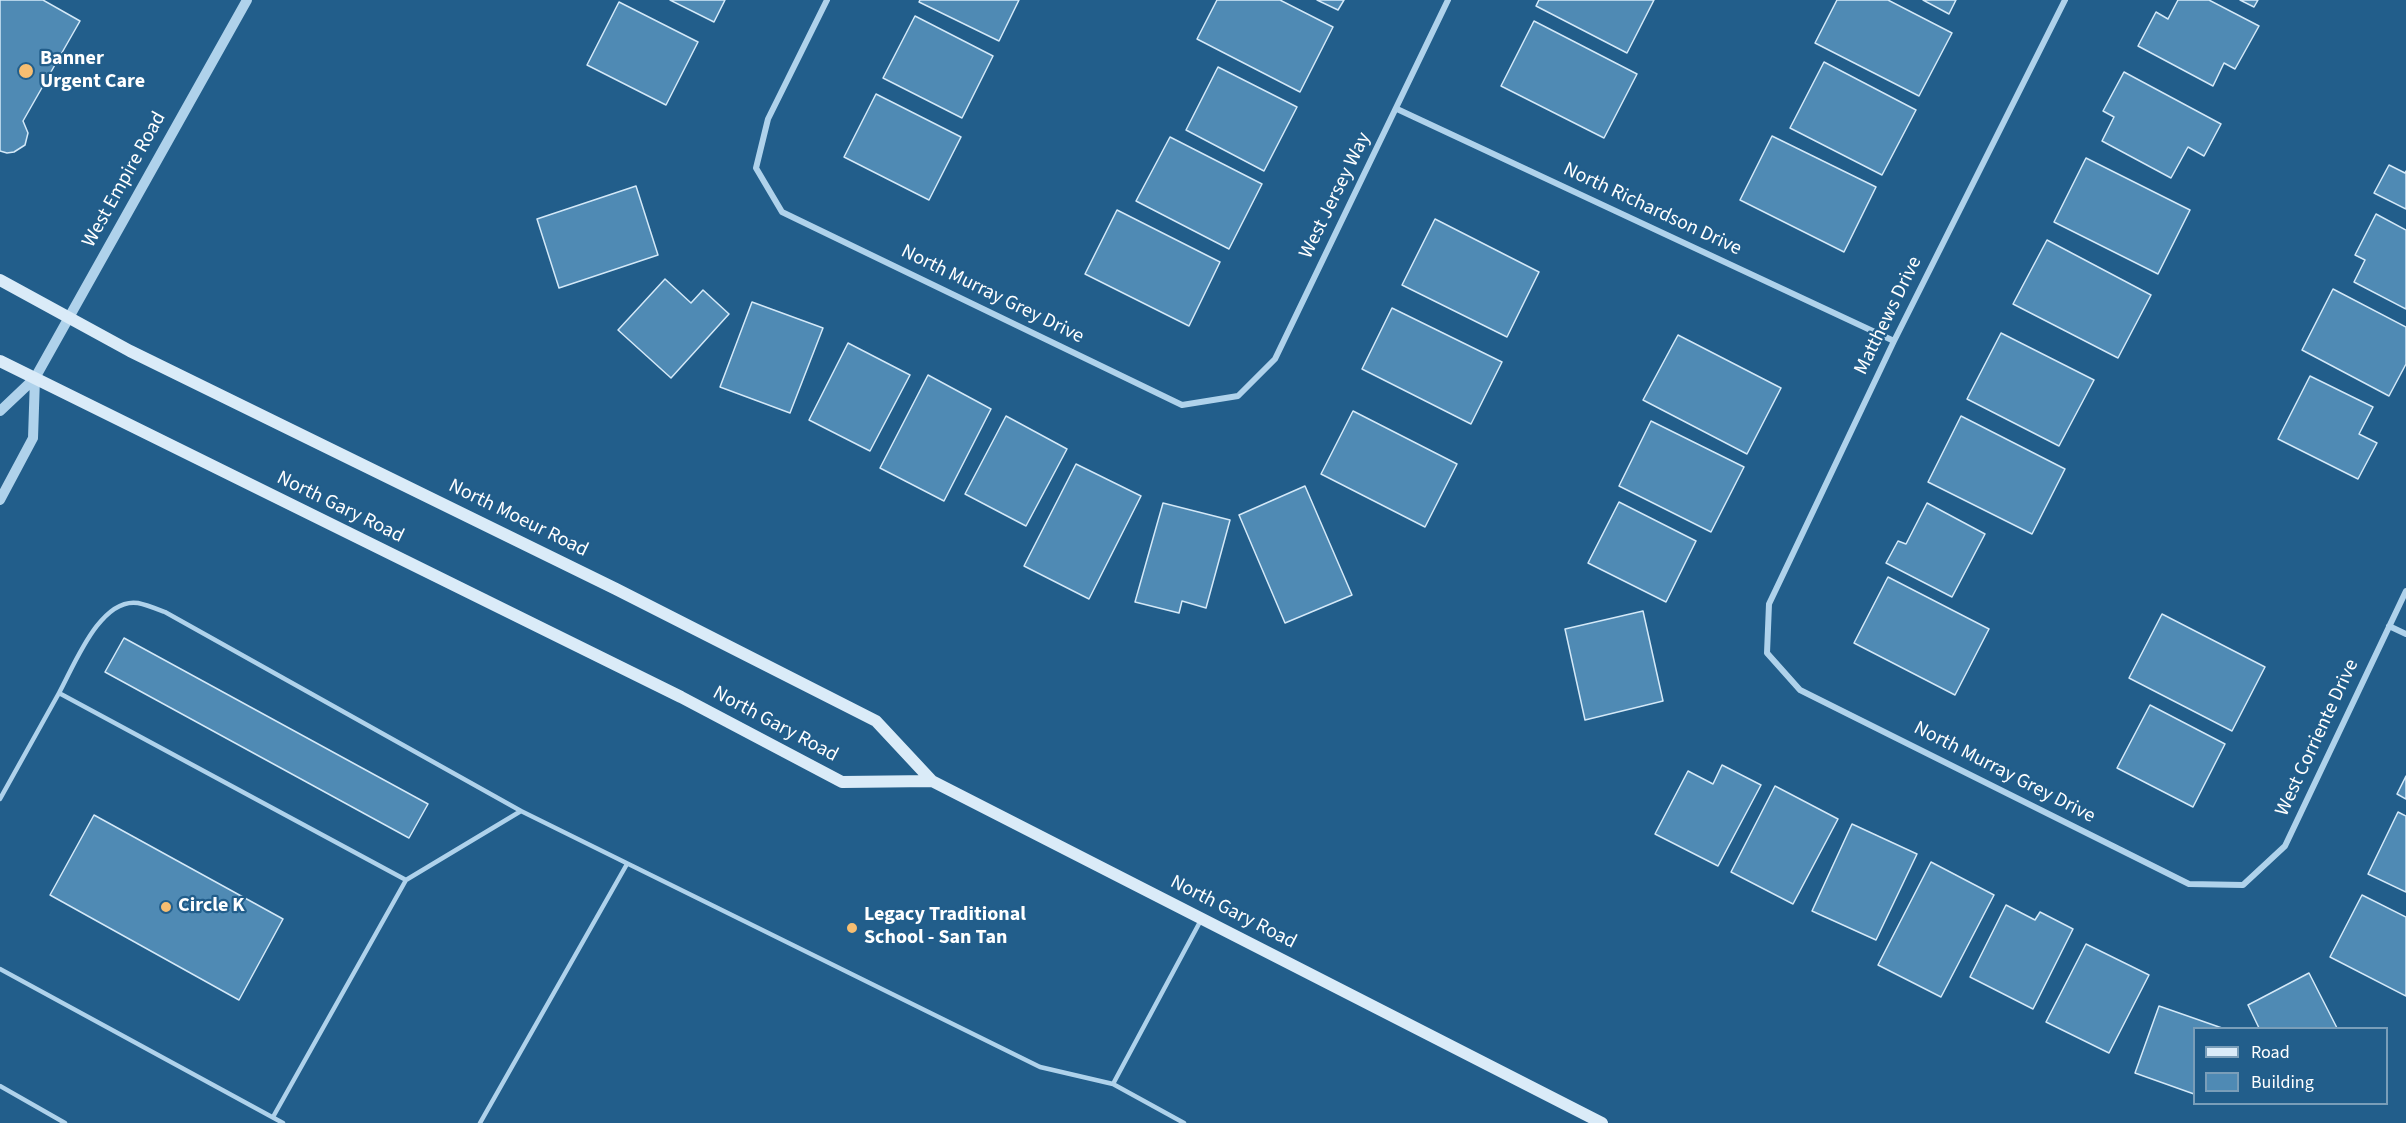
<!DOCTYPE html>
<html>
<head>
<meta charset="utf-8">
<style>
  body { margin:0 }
  #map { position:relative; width:2406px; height:1123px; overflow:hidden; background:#225e8b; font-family:"Source Sans 3",sans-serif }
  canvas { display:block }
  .legend { position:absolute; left:2193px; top:1027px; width:195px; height:78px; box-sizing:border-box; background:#225e8b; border:2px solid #7a9eb9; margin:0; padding:8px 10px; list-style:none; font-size:18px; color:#fff }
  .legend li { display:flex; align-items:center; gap:12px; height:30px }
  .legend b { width:30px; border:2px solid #7a9eb9 }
</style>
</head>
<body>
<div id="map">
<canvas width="2406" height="1123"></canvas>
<ul class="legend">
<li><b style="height:8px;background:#daebf8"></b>Road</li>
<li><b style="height:16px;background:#4f8ab4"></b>Building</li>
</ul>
</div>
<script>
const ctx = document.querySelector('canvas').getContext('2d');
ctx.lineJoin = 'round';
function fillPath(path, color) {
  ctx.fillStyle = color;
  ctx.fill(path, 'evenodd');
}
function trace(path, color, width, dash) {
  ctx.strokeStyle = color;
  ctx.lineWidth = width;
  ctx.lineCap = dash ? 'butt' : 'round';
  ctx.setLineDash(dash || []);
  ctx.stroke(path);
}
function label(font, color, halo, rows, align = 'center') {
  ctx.font = font + ' "Source Sans 3",sans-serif';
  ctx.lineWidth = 4.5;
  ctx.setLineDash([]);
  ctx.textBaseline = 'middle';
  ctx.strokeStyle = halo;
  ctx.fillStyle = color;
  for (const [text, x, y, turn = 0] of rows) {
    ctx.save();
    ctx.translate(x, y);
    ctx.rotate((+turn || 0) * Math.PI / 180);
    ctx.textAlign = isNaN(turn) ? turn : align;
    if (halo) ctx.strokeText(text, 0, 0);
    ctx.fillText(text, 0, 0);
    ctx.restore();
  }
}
const building = new Path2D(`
  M0 0H43L80 21 23 121 28 133 25 145 14 152 7 153 0 151Z
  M670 0H725L714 22Z
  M920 0H1019L999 41 919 2Z
  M1217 0H1280L1333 27 1300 92 1197 39Z
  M1317 0H1344L1338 10Z
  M1539 0H1654L1627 53 1536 6Z
  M1837 0H1888L1952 33 1919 96 1815 43Z
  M1923 0H1956L1949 14Z
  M2178 0H2209L2259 26 2235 69 2224 63 2213 86 2138 46 2156 12 2168 19Z
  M2240 0H2258L2254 7Z
  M619 2 698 42 666 105 587 65Z
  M915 16 993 56 962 118 883 78Z
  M1534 21 1637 74 1604 138 1501 86Z
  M1824 62 1916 110 1882 175 1790 128Z
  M1218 67 1297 107 1264 171 1186 130Z
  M2124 72 2221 124 2204 156 2188 147 2171 178 2102 141 2114 117 2103 111Z
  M876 94 961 137 929 200 844 157Z
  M1772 136 1876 187 1844 252 1740 200Z
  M1170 137 1262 184 1229 249 1136 201Z
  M2086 158 2190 210 2158 274 2054 222Z
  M2389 165 2405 173 2406 171V209L2374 193Z
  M636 186 658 255 559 288 537 219Z
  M1117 210 1220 262 1189 326 1085 274Z
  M2376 214 2406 230V309L2354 282 2365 260 2355 255Z
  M1435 219 1539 272 1507 337 1402 285Z
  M2047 240 2151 295 2118 358 2013 304Z
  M665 279 691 303 703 290 729 314 671 378 618 330Z
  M2333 289 2406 327V364L2389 396 2302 350Z
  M752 302 823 328 790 413 720 387Z
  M1392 308 1502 362 1471 424 1362 369Z
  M2001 333 2094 380 2059 446 1967 399Z
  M1678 335 1781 388 1747 454 1643 400Z
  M848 343 910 375 870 451 809 420Z
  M928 375 991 409 944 501 880 468Z
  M2310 376 2373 407 2359 434 2377 443 2358 479 2278 439Z
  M1353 411 1457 464 1425 527 1321 474Z
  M1006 416 1067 449 1026 526 965 494Z
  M1961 416 2065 469 2032 534 1928 482Z
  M1651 421 1744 467 1711 532 1619 486Z
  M1076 464 1141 496 1089 599 1024 566Z
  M1305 486 1352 595 1285 623 1239 515Z
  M1619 502 1696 541 1666 602 1588 563Z
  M1163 503 1230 520 1206 608 1182 601 1179 613 1135 602Z
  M1927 503 1985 534 1952 597 1886 563 1898 541 1906 544Z
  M1888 577 1989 629 1955 695 1854 643Z
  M1643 611 1663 701 1585 720 1565 629Z
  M2162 614 2265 667 2232 731 2129 678Z
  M124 638 428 804 409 838 105 672Z
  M2150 705 2225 744 2193 807 2117 768Z
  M1722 765 1761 785 1718 866 1655 834 1688 771 1713 784Z
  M2406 776V799L2397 794Z
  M1775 786 1838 819 1793 904 1731 872Z
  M2398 812 2406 816V892L2368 874Z
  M94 815 283 919 239 1000 50 895Z
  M1852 824 1917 854 1876 940 1812 911Z
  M1931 862 1994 895 1941 997 1878 965Z
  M2362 895 2406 917V996L2330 957Z
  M2006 905 2035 920 2040 912 2073 929 2033 1009 1970 977Z
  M2086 944 2149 975 2109 1053 2046 1022Z
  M2309 973 2337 1028H2259L2248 1005Z
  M2159 1006 2222 1028H2194V1094L2135 1073Z`);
fillPath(building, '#4f8ab4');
trace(building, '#d4e9f8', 1.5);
trace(new Path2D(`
  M59 693C74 666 100 597 138 603 147 605 157 609 165 612L521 811
  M0 799 59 693 406 880 521 811 1040 1067 1113 1084 1201 920
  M0 969 283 1123
  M1113 1084 1184 1123
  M0 1086 65 1123
  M273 1117 406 880
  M480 1123 627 864`), '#afd2eb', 4.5);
trace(new Path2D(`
  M827 0 768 119 756 168 782 212 1182 405 1238 396 1275 359 1448 0
  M2065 0 1894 341 1769 604 1767 653 1800 690 2189 884 2243 885 2285 846 2406 591
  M1397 109 1894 341
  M2389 626 2406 634`), '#afd2eb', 6);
trace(new Path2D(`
  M0 411 35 378 247 0
  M0 500 33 438 35 378`), '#afd2eb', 10);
trace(new Path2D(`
  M0 280 130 351 616 589 876 721 932 781
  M0 361 681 697 842 782 932 781 1602 1123`), '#daebf8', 12);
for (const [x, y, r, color] of [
  [26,71,8,"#f7be71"],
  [166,907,6,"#f7be71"],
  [852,928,6,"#f7be71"]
]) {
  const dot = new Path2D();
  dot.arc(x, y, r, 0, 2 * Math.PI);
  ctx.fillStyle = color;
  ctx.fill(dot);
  trace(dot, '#225e8b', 2);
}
label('bold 20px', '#fff', '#225e8b', [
  ["Banner",40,60],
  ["Urgent Care",40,83],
  ["Circle K",178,907],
  ["Legacy Traditional",864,916],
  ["School - San Tan",864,939]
], 'left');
label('20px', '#fff', '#225e8b', [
  ["West Empire Road",125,180,-61],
  ["West Jersey Way",1336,196,-64],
  ["North Richardson Drive",1652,210,25],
  ["North Murray Grey Drive",992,295,26],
  ["Matthews Drive",1889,316,-64],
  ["North Gary Road",340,508,26],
  ["North Moeur Road",518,519,26],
  ["North Gary Road",775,725,28],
  ["West Corriente Drive",2318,738,-65],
  ["North Murray Grey Drive",2004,773,27],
  ["North Gary Road",1233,913,27]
]);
</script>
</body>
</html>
